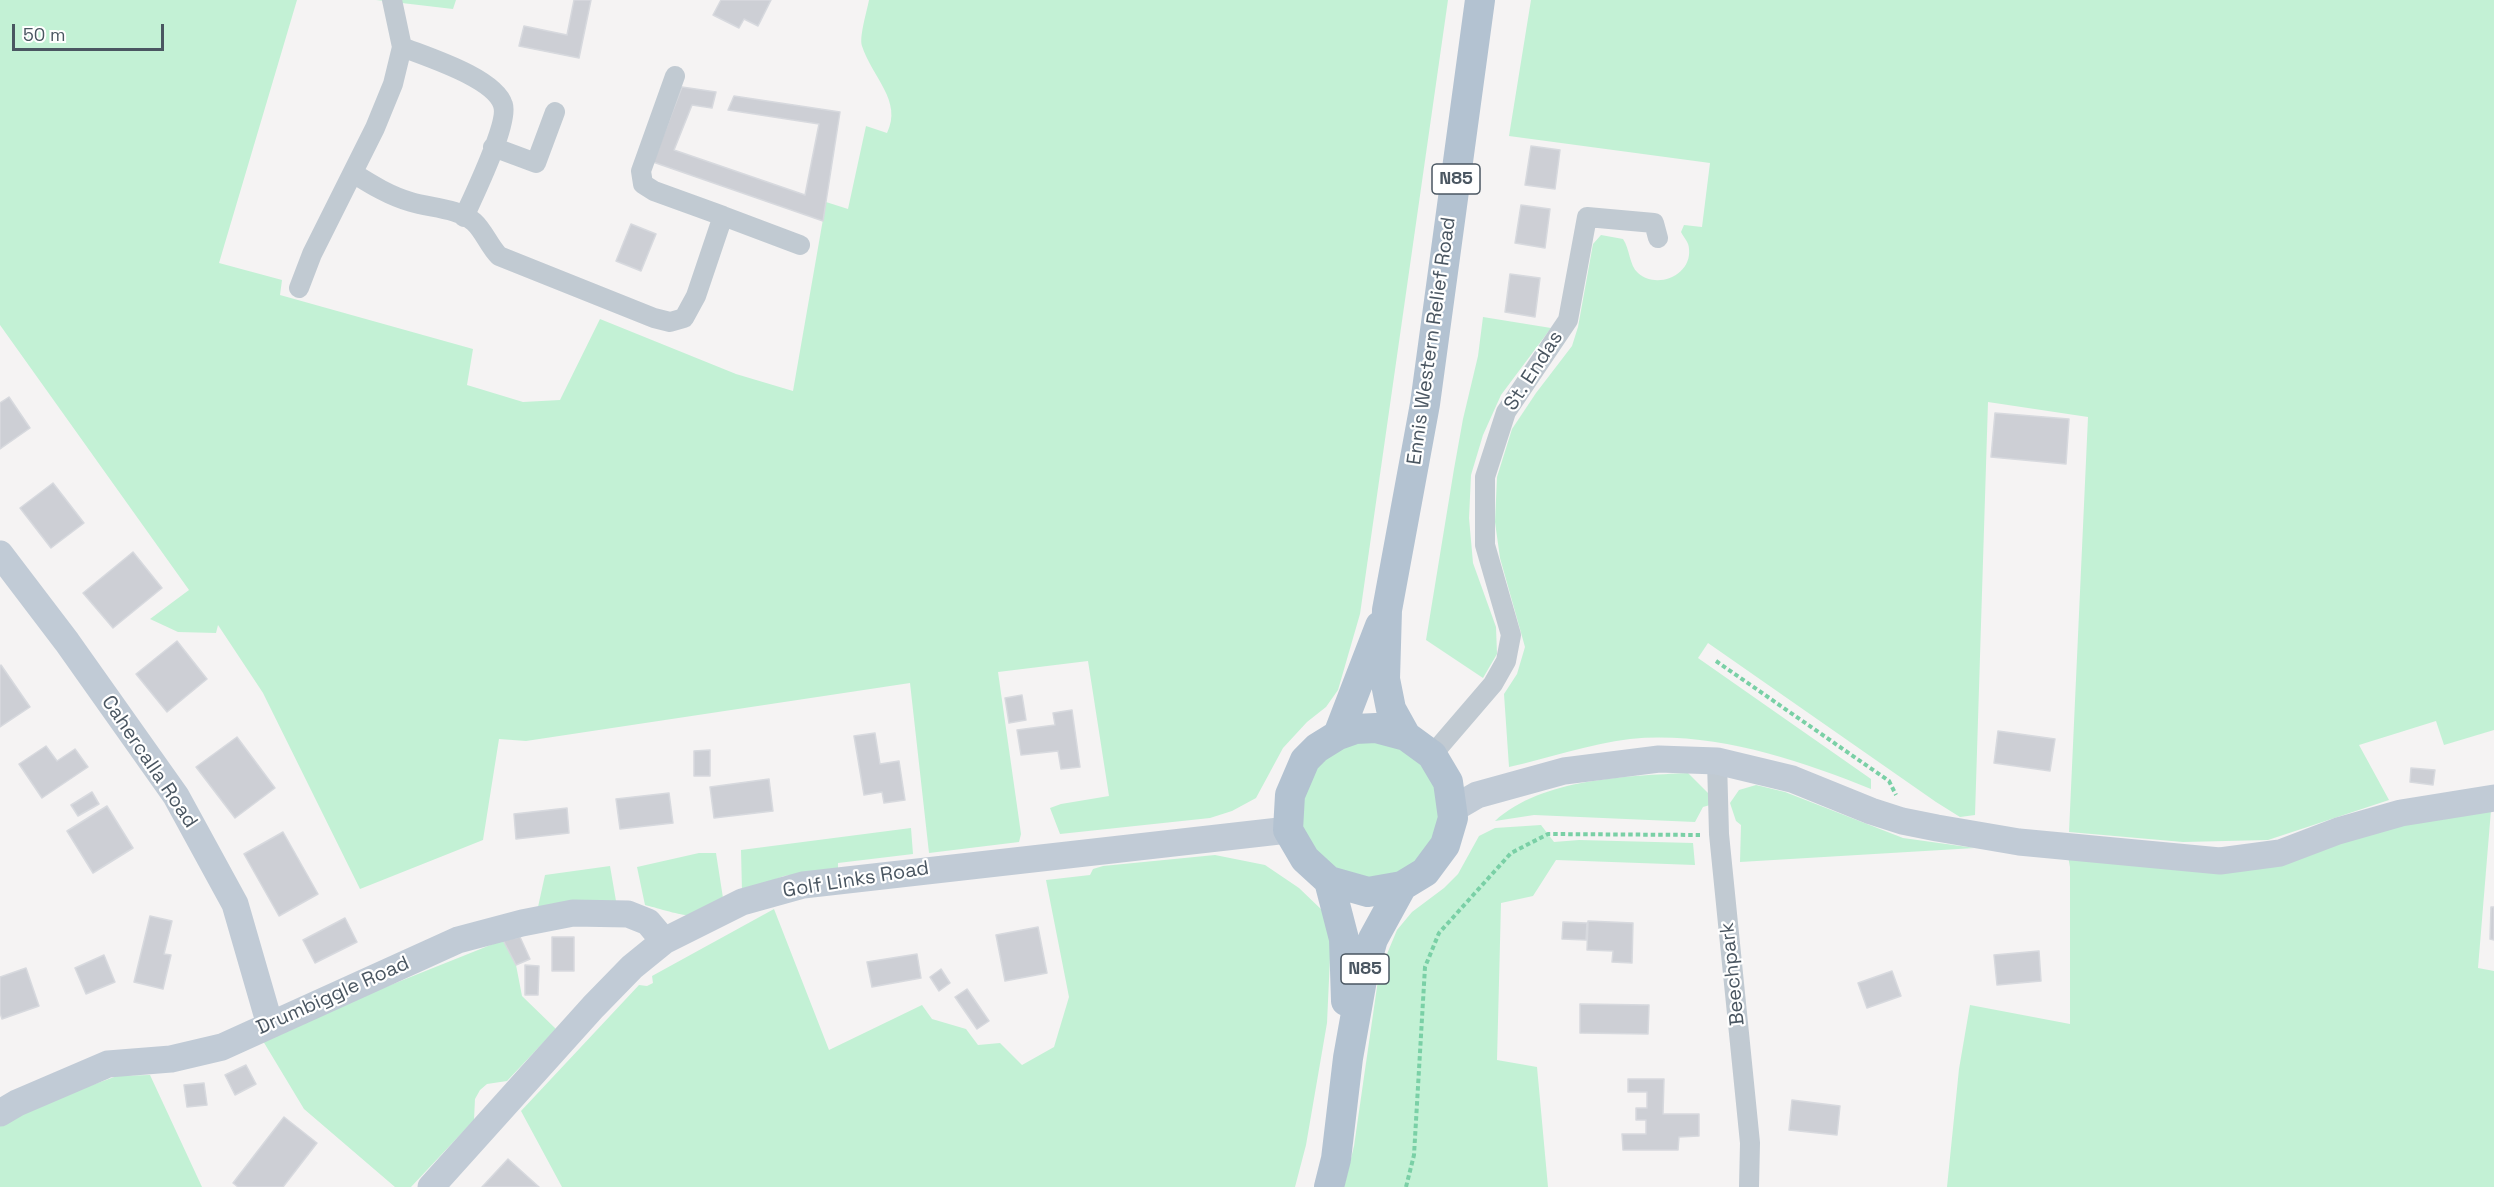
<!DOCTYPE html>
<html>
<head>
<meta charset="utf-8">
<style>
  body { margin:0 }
  #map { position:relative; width:2494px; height:1187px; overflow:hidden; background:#f5f3f3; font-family:"Space Grotesk",sans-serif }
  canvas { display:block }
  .scale { position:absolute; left:12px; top:24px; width:152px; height:27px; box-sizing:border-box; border:3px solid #4a5661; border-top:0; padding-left:8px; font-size:18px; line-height:21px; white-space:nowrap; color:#4a5661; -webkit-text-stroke:4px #fff; paint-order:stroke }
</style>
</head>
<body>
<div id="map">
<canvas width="2494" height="1187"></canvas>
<div class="scale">50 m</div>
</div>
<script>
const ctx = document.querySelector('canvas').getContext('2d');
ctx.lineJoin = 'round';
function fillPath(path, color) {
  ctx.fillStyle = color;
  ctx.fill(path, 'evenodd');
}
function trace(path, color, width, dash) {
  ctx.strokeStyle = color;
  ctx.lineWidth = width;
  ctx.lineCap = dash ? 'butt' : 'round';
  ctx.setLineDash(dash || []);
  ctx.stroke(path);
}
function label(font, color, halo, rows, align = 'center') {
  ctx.font = font + ' "Space Grotesk",sans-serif';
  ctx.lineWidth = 4.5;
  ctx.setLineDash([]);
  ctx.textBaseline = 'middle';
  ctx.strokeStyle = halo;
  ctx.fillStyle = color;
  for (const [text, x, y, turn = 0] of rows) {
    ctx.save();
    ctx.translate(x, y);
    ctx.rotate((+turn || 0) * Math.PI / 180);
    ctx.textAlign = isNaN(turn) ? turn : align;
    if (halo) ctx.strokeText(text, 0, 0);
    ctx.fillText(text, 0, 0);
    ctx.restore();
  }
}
fillPath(new Path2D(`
  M0 0H297L219 263 282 280 280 295 473 349 467 385 523 402 560 400 600 319 736 374 793 391 826 202 848 209 866 126 887 133C903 101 872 77 862 46 859 37 867 11 869 0H1448L1360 614 1338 690 1326 707 1307 722 1283 748 1256 798 1232 811 1210 818 1060 834 1050 808 1061 804 1109 796 1088 661 998 672 1021 834 1019 842 929 853 910 683 526 741 499 739 483 840 360 889 263 693 218 625 216 633 178 632 150 619 189 590 0 325Z
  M376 0H456L453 9Z
  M1531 0H2494V730L2444 745 2436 721 2359 745 2389 800 2268 840 2183 842 2069 832 2088 417 1988 402 1975 815 1960 817 1936 802 1708 643 1698 658 1871 779V789C1796 759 1712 731 1630 739 1589 744 1549 758 1509 767L1504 694 1517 674 1525 647 1500 558 1495 522 1497 477 1512 429 1536 393 1572 346 1578 327 1593 244 1601 235 1623 239C1630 249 1629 265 1638 273 1657 290 1692 275 1689 249 1689 242 1684 238 1681 232L1684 225 1702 227 1710 163 1509 136Z
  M1483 317 1551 328 1501 395 1483 435 1471 475 1469 518 1473 563 1496 627 1497 654 1483 678 1426 640 1454 469 1463 419 1478 356Z
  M1358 738 1414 750 1441 789 1437 839 1420 862 1384 881 1327 868 1297 818 1313 766Z
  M1688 773 1708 793 1710 805 1703 807 1695 822 1534 815 1495 821C1542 778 1628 776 1688 773Z
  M1756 785 1785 792 1903 838 1975 848 1740 862 1741 825 1736 821 1730 803 1739 790Z
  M2491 810 2478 968 2494 971V1187H1947L1959 1069 1970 1005 2070 1024V867L2068 856 2188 871 2402 821Z
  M1541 825 1554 842 1579 840 1693 843 1695 865 1556 860 1533 896 1501 903 1497 1060 1537 1067 1548 1187H1344L1354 1146 1379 973 1397 930 1412 912 1444 888 1458 874 1479 836 1495 828Z
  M911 828 913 854 838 863V869L784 876 742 892 741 850Z
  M699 853H716L723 898C712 903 699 913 688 915 682 916 654 907 645 905L637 867Z
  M1215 855 1265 865 1299 888 1324 912 1331 936 1327 1023 1306 1145 1295 1187H562L521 1111 639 985 647 986 653 983 652 976 774 909 829 1050 922 1005 932 1019 966 1029 978 1045 1000 1043 1022 1065 1054 1047 1069 997 1046 880 1090 875 1093 869 1103 866Z
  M610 866 616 901 538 907 545 875Z
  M503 940 516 965 522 996 556 1029 507 1081 487 1084 480 1090 475 1099 474 1120 411 1187H395L304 1109 263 1041 378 990Z
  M150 1075 202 1187H0V1126L53 1099 117 1076Z`), '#c3f1d5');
const building = new Path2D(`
  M574 0H591L579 58 519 46 524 26 567 35Z
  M721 0H771L758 26 744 19 739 28 713 15Z
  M682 87 716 92 712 108 692 105 674 150 805 195 819 124 728 110 734 96 840 112 823 221 653 162Z
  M1531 146 1560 150 1555 189 1525 185Z
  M1521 205 1550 209 1545 248 1515 243Z
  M631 224 656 234 641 271 616 261Z
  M1510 274 1540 278 1535 317 1505 312Z
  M9 397 30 428 0 449V403Z
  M1995 413 2069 419 2066 464 1991 457Z
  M53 483 84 523 51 548 20 508Z
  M133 552 162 588 113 628 83 593Z
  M177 641 207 679 167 712 136 674Z
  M1 665 30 707 0 727V666Z
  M1022 695 1026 720 1009 723 1005 698Z
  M1072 710 1080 767 1061 769 1058 751 1021 755 1017 730 1055 725 1053 713Z
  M1998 731 2055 739 2050 771 1994 763Z
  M875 733 880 764 899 761 905 800 884 803 882 792 864 795 854 736Z
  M237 737 275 788 235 818 196 767Z
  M46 746 57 761 75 749 88 767 42 798 19 764Z
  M710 750V776H694V751Z
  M2411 768 2435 770 2433 785 2410 782Z
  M769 779 773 811 714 818 710 787Z
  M92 792 99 804 78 816 71 805Z
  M669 793 673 823 620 829 616 799Z
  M107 806 133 848 93 873 67 831Z
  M567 808 569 833 516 839 514 814Z
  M283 832 318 894 279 916 244 854Z
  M2491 907H2494V940L2490 939Z
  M150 916 172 921 164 954 171 955 163 989 134 982Z
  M345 918 357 942 315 963 303 940Z
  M1588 921 1633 923 1632 963 1612 962 1613 951 1587 950Z
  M1563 922 1587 923 1586 940 1562 939Z
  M1038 927 1047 973 1005 981 996 935Z
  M520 937 530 959 516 965 503 940Z
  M552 937H574V971H552Z
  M2039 951 2041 981 1997 985 1994 955Z
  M917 954 921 978 872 987 867 962Z
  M104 955 115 982 86 994 75 968Z
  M525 965 539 966 538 995H525Z
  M26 968 39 1006 2 1019 0 1013V977Z
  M941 969 950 983 939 991 930 977Z
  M1892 971 1901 996 1867 1008 1858 983Z
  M967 989 989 1021 977 1029 955 997Z
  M1580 1004 1649 1005 1648 1034 1580 1033Z
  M246 1065 256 1084 235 1095 225 1075Z
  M1628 1079H1664L1663 1114H1699V1136L1679 1137 1678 1150H1623L1622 1134H1646V1120H1636V1108H1647V1092H1628Z
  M204 1083 207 1105 187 1107 184 1085Z
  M1792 1100 1840 1106 1837 1135 1789 1130Z
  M284 1117 317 1143 283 1187H238L233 1183Z
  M508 1159 539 1187H482Z`);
fillPath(building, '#cdcfd5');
trace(building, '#d7d9de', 1.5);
trace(new Path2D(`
  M1716 661 1889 781 1896 795
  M1406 1187 1414 1155 1425 967 1439 933 1511 853 1548 834 1700 835`), '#7ad0a6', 4, [4.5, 3]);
trace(new Path2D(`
  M402 47C427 57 495 78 503 105 509 123 473 197 464 217
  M675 76 641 171 643 184 654 191 723 216
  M493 147 536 163 555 112
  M353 173C372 185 390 196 411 202 431 208 458 208 474 222 484 231 489 246 499 256L654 318 670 322 684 318 696 296 723 216 800 245
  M299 288 312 254 375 128 393 84 402 47 392 0
  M1432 755 1493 684 1506 661 1511 635 1485 545V477L1506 412 1568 320 1587 217 1654 223 1658 238
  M1717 761 1719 834 1750 1143 1749 1187`), '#c1cad2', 20);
trace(new Path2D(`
  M0 554 67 642 176 796 235 904 270 1025
  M1453 809 1477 795 1564 771 1659 759 1717 761 1792 779 1871 811 1902 821 1937 828 2019 842 2220 861 2280 853 2338 831 2401 813 2494 798
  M0 1113 17 1103 108 1064 171 1059 222 1047 458 940 522 923 573 913 628 914 648 922 664 941
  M431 1187 593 1007 632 967 664 941 742 902 803 885 1288 830`), '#c1cbd6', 27);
trace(new Path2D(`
  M1376 728 1406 736 1432 755 1448 782 1453 818 1445 845 1425 872 1402 886 1368 892 1329 881 1305 859 1288 830 1290 795 1305 760 1317 748 1338 735 1355 729Z
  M1338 735 1380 626
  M1406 736 1391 709 1385 679 1387 610 1425 404 1480 0
  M1329 881 1344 939 1346 1001
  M1329 1187 1336 1159 1348 1058 1363 974 1373 939 1402 886`), '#b3c2d1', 30);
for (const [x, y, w] of [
  [1456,179,48],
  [1365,969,48]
]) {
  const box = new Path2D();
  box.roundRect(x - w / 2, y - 15, w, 30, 4.5);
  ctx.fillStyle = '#fff';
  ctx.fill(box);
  trace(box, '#4a5661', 1.5);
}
label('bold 18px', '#4a5661', null, [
  ["N85",1456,179],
  ["N85",1365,969]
]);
label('20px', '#4a5661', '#fff', [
  ["Ennis Western Relief Road",1432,341,-82],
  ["St. Endas",1534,371,-57],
  ["Cahercalla Road",149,762,56],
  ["Golf Links Road",856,880,-9],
  ["Beechpark",1733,974,-96],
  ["Drumbiggle Road",333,996,-24]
]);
</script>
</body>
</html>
